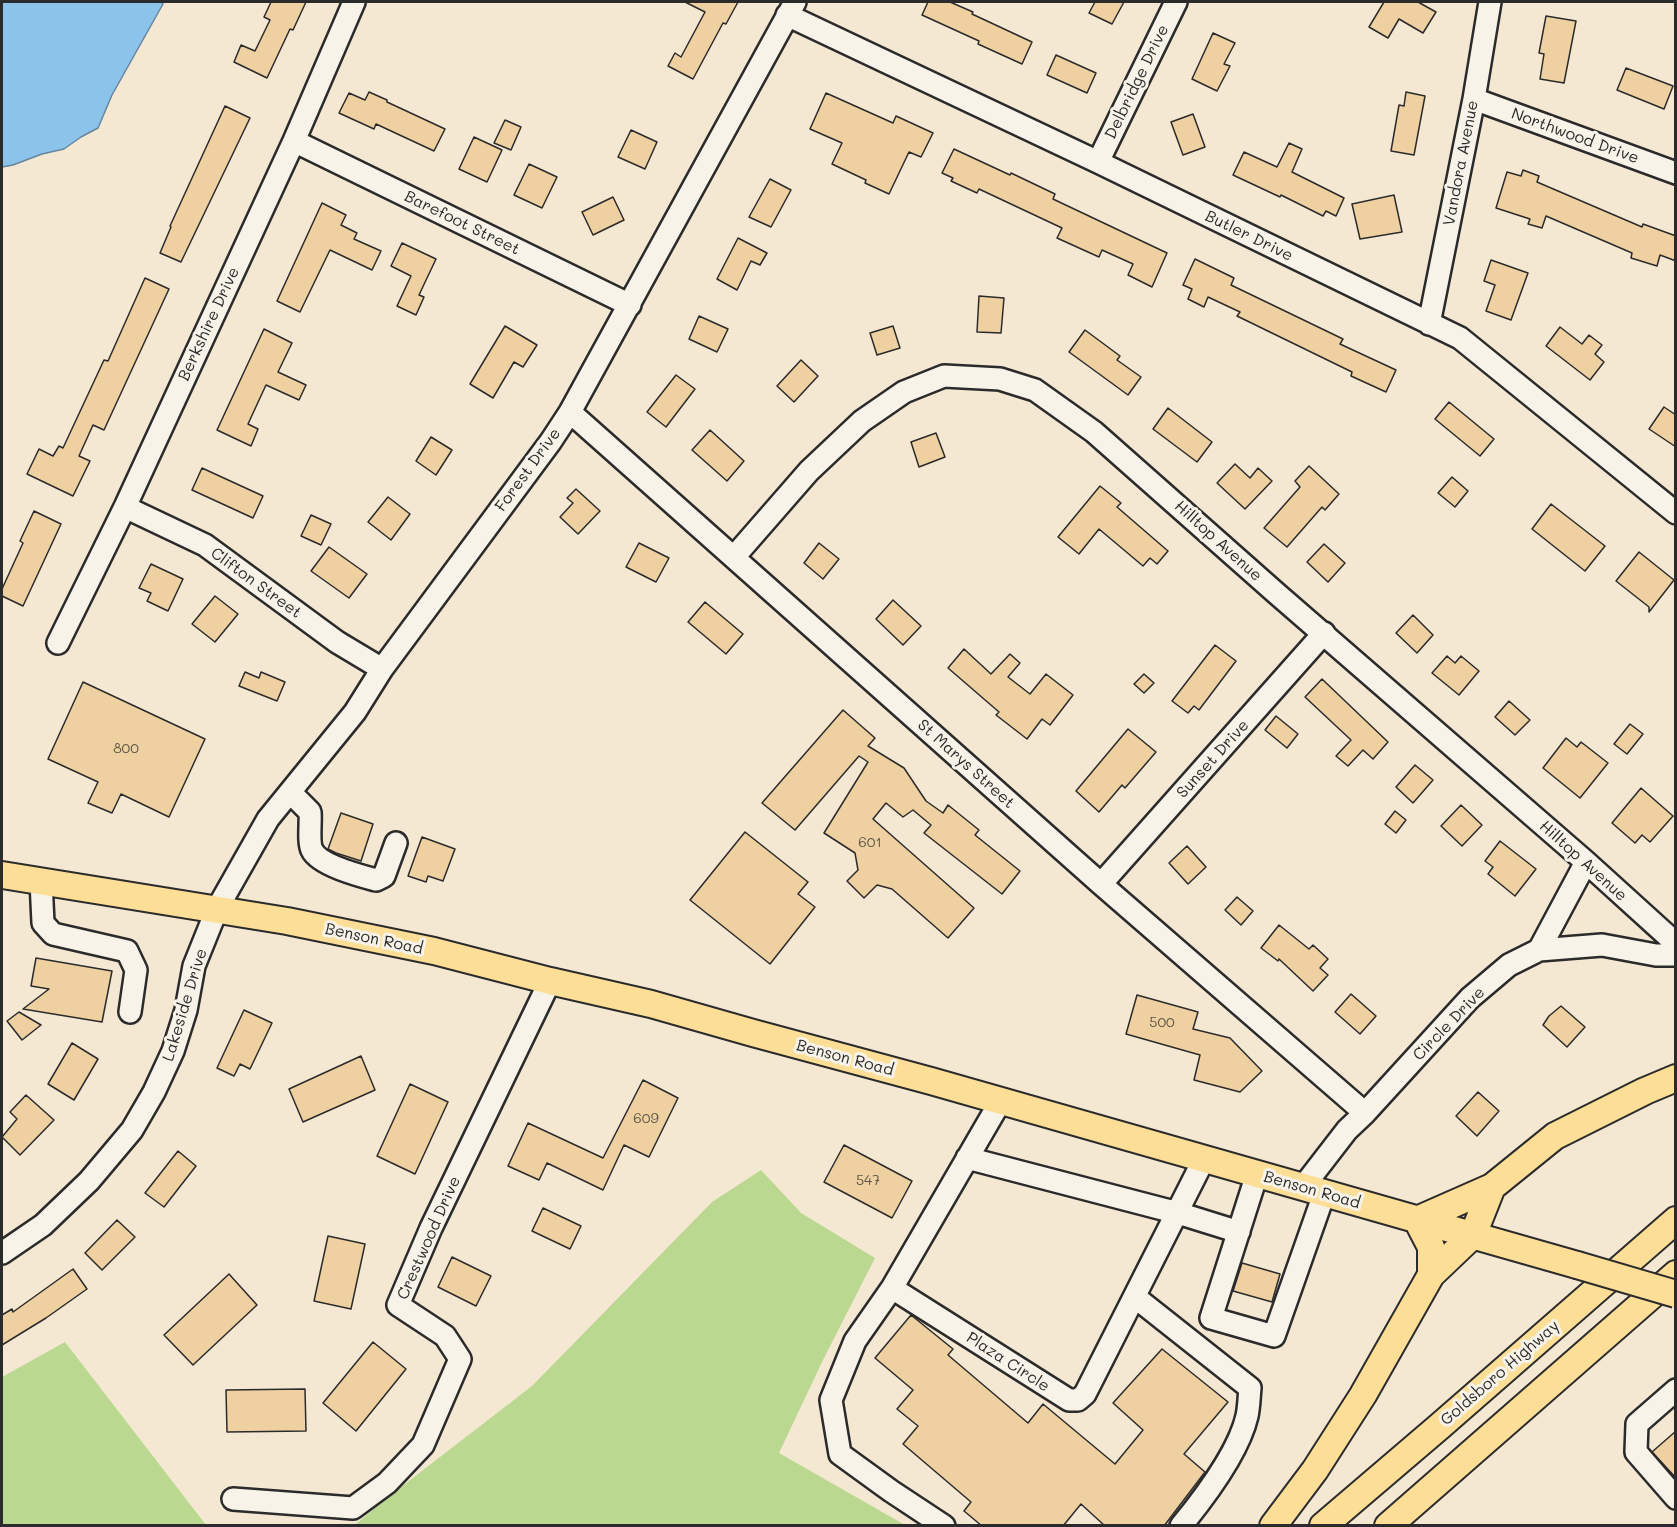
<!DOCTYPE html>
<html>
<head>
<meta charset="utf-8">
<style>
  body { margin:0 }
  #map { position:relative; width:1677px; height:1527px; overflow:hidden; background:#f4e8d3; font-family:Mali,sans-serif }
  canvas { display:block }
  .frame { position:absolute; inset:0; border:3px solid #2b2b2b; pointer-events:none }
</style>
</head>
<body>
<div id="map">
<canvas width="1677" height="1527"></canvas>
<div class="frame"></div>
</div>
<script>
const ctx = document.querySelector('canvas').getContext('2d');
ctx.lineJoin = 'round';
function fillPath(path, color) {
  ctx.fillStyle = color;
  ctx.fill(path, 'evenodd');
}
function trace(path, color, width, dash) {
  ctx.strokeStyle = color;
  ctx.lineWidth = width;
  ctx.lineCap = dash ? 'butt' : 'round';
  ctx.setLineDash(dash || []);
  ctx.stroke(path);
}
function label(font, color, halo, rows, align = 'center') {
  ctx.font = font + ' Mali,sans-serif';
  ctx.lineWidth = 6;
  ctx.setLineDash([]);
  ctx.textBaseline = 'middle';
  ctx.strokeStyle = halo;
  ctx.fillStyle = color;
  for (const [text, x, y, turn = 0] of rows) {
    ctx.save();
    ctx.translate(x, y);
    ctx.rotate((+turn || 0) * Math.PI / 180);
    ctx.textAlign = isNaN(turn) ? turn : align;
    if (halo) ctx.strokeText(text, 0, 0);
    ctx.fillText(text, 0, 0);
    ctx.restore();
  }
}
fillPath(new Path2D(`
  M761 1170 801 1213 875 1258 823 1360 779 1453 905 1525H355L383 1501 532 1386 712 1202Z
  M65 1342 206 1525H2V1377Z`), '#bbd890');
const water = new Path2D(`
  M2 2H161L163 4 112 95 98 128 81 137 64 149 42 154 13 165 2 167Z`);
fillPath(water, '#8cc3ea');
trace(water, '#65869e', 1.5);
const building = new Path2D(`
  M271 2H306L293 30 290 29 267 78 234 62 241 45 255 51 270 20 264 17Z
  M685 2H738L726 24 723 23 693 79 668 66 675 53 681 57 705 12Z
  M928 2H950L973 12 972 14 1032 42 1022 64 978 44 979 41 922 15Z
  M1095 2H1124L1112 24 1089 13Z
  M1384 2H1418L1436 12 1423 33 1399 19 1388 38 1369 27Z
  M1546 16 1576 21 1564 83 1540 79 1544 54 1539 53Z
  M1213 33 1235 43 1224 64 1230 66 1217 91 1192 79Z
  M1056 55 1096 73 1087 93 1047 75Z
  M1626 68 1673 86 1664 109 1617 90Z
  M369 92 387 100V102L445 129 434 151 376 124 374 129 339 113 349 93 365 100Z
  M1406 92 1425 96 1414 155 1391 151 1399 105 1404 106Z
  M826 93 893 123 896 116 933 133 921 157 909 152 889 194 865 183 866 180 832 164 842 143 810 129Z
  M225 106 250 118 181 262 160 253 171 227 170 226Z
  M1193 114 1205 147 1183 155 1171 122Z
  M505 120 521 127 511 150 494 143Z
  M631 130 657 142 645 169 618 157Z
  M474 137 502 150 487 182 459 169Z
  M1289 143 1302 149 1292 172 1344 198 1336 216 1326 211 1323 216 1281 195 1280 197 1233 175 1244 152 1277 167Z
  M954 149 1010 175 1011 173 1055 194 1053 199 1167 253 1152 287 1128 275 1133 264 1102 250 1099 257 1057 238 1062 228 979 189 977 193 951 181 953 178 942 173Z
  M529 164 557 177 542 208 514 195Z
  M1523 170 1539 176 1537 182 1642 227 1643 224 1676 236V261L1660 255 1657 266 1631 258 1632 253 1546 216 1542 228 1528 224 1530 219 1496 208 1507 172 1521 176Z
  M770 179 791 190 771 227 749 217Z
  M1394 195 1402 232 1360 239 1352 204Z
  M613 197 624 220 593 235 582 212Z
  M322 203 346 215 341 225 357 233 354 239 381 251 372 270 330 250 300 312 277 301Z
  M738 238 767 253 760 265 751 261 737 290 717 279Z
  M402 243 436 259 419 295 424 297 416 315 397 306 411 276 391 266Z
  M1195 259 1234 278 1231 285 1343 339 1340 344 1396 370 1386 392 1351 376 1352 372 1237 316 1240 312 1208 297 1204 307 1188 299 1192 289 1183 285Z
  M1491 260 1528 273 1511 320 1486 311 1495 285 1484 281Z
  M145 278 169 289 104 430 93 425 79 456 90 461 73 496 27 474 39 449 53 456 59 446 63 448 104 360 108 361Z
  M979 296 1004 298 1001 333 977 332Z
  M699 316 728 329 717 352 689 339Z
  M505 326 537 345 523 367 514 362 493 398 470 384Z
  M893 326 900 348 877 355 870 333Z
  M1560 327 1582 344 1589 335 1602 345 1595 354 1604 362 1590 380 1546 346Z
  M264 329 292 343 278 372 306 385 299 400 266 385 248 424 258 429 251 446 217 430Z
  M1085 330 1120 356 1117 360 1141 377 1128 395 1069 352Z
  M801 360 818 376 794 402 777 386Z
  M676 375 695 389 666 427 647 412Z
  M1449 402 1494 439 1480 456 1435 419Z
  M1664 407 1676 415V447L1649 429Z
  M1168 408 1212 442 1197 462 1153 429Z
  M710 430 744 461 727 481 692 450Z
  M936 433 945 457 919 467 911 442Z
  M431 437 452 450 436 475 416 461Z
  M1235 464 1250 478 1258 468 1272 481 1245 509 1217 483Z
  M1309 466 1339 494 1325 510 1322 507 1287 547 1264 528 1300 487 1295 481Z
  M202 468 263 496 253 518 192 490Z
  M1452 477 1468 491 1455 507 1438 493Z
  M1100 486 1121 503 1117 507 1168 551 1157 564 1150 558 1143 566 1099 529 1079 554 1058 537Z
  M576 489 600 511 578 534 560 517 573 503 567 498Z
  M388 497 410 514 391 540 368 522Z
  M1551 504 1605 546 1585 571 1532 529Z
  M34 511 61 524 23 606 2 596V589L23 543 20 541Z
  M311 515 331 524 321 545 301 536Z
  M639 543 669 558 656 582 626 567Z
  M819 543 839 559 823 579 804 563Z
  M1324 544 1345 563 1328 582 1307 562Z
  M329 547 367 574 349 598 311 571Z
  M1639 552 1674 580 1649 612V607L1616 581Z
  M151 564 183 579 168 611 147 601 151 593 139 588Z
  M215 596 238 614 215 642 192 624Z
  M893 600 921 626 903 645 876 619Z
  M705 602 743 634 726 654 688 622Z
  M1413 615 1433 635 1417 653 1396 633Z
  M1215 645 1236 661 1199 710 1194 706 1188 713 1172 701Z
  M964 649 991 674 1010 654 1020 663 1008 677 1030 694 1046 674 1073 695 1050 725 1042 719 1027 739 996 715 999 712 948 668Z
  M1447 656 1455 663 1461 656 1479 671 1459 695 1432 673Z
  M245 672 259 678 261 672 285 682 277 701 239 686Z
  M1144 674 1154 683 1144 693 1134 684Z
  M1322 679 1388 742 1373 759 1363 750 1348 766 1336 756 1351 740 1305 697Z
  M83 682 205 739 169 817 121 794 112 813 88 803 98 782 48 759Z
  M1509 701 1530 720 1515 735 1495 717Z
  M843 710 875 738 868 746 904 768 926 801 943 813 948 805 979 830 975 835 1020 871 1002 894 924 833 931 825 913 810 903 817 886 803 873 819 974 908 948 938 892 889 877 885 864 898 847 881 858 870 855 853 824 833 868 762 859 756 795 830 762 803Z
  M1276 716 1298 734 1287 748 1265 730Z
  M1630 724 1643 734 1627 754 1614 744Z
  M1128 729 1156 752 1125 788 1122 785 1099 812 1076 791Z
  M1566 738 1577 747 1581 742 1608 763 1580 798 1543 768Z
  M1415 765 1433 780 1413 803 1396 787Z
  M1641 788 1673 816 1650 842 1642 835 1635 843 1612 823Z
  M1461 805 1482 825 1462 846 1441 826Z
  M1395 811 1406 820 1396 833 1385 824Z
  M341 813 373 824 361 861 336 853 328 849Z
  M745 832 808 882 798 894 815 907 770 964 690 900Z
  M422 837 455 849 443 881 428 876 426 882 408 876Z
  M1500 841 1536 869 1515 896 1488 874 1493 867 1485 861Z
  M1187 846 1206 867 1188 884 1169 863Z
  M1237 897 1253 911 1241 925 1225 910Z
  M1279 925 1309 949 1313 945 1328 959 1320 968 1328 975 1313 991 1279 959 1278 961 1261 948Z
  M36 958 112 971 102 1022 23 1009 49 989 31 986Z
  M1351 994 1376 1016 1360 1034 1335 1012Z
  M1137 995 1198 1012 1193 1029 1230 1038 1262 1071 1240 1092 1194 1080 1200 1055 1126 1034Z
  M1561 1006 1585 1027 1567 1047 1543 1025 1549 1016Z
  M244 1010 272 1023 250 1069 240 1064 234 1076 217 1068Z
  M19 1012 41 1025 22 1040 7 1021Z
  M72 1043 98 1059 74 1100 48 1084Z
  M361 1056 375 1090 303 1122 289 1089Z
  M643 1080 678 1098 649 1157 624 1145 603 1190 547 1163 539 1180 508 1166 528 1123 603 1158Z
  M410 1084 448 1102 415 1174 377 1156Z
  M1478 1092 1499 1111 1477 1136 1456 1116Z
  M26 1095 54 1120 20 1155 2 1137 17 1119 10 1112Z
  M844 1145 912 1181 892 1218 824 1182Z
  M178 1151 196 1166 164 1207 145 1193Z
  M543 1208 581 1226 570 1249 532 1231Z
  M117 1220 135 1237 102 1270 85 1253Z
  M328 1236 365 1244 351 1309 314 1301Z
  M452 1257 491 1276 476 1306 438 1287Z
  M1242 1263 1280 1274 1272 1302 1233 1291Z
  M73 1269 87 1289 46 1318 2 1345V1315L12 1309 13 1312Z
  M229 1274 257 1305 193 1365 164 1335Z
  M911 1315 953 1349 948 1355 1028 1423 1043 1404 1115 1464 1143 1430 1113 1403 1162 1349 1228 1402 1184 1454 1205 1472 1164 1526H1105L1081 1504 1063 1526H982L964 1511 971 1502 903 1444 918 1426 897 1409 913 1390 875 1358Z
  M373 1342 406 1369 356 1431 323 1403Z
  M305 1389 306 1431 227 1432 226 1390Z
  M1676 1431V1478L1652 1452Z`);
fillPath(building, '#eed0a1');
trace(building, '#2b2b2b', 1.5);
const minor = new Path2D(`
  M787 15 1098 162 1460 338 1676 513
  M1474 99 1676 173
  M294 141 630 305
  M1098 162 1176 2
  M1429 324 1474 99 1490 2
  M570 412 1101 884 1365 1113
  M125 507 205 545 337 642 382 669
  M734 557 809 471 862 421 904 392 944 376 1000 379 1035 390 1094 432 1276 593 1586 862 1672 940 1676 945
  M58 643 125 507 294 141 354 2
  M290 792 310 812C311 822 308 842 312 850 319 865 361 876 376 880L384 876 396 843
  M41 881 43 923 53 934 127 951 136 970 130 1012
  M1101 884 1324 633
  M1539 950 1586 862
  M1000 1102 892 1288 1069 1400H1078L1085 1394 1204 1159
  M967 1158 1178 1213 1239 1232
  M1257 1174 1211 1318 1274 1336 1324 1194
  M1303 1187 1347 1130 1365 1113 1470 998 1509 965 1539 950 1602 945 1656 955H1676
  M2 1253 43 1225 89 1181 132 1130 154 1092 173 1051 186 1010 194 966 217 909 268 819 355 712 382 669 551 441 570 412 795 2
  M892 1288 855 1341 831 1400 840 1454 891 1491 944 1526
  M1135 1297 1250 1388C1249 1397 1249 1407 1247 1416 1239 1451 1204 1498 1181 1526
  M1676 1390 1637 1424 1636 1452 1676 1498
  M233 1499 353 1508 387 1483 423 1445 460 1359 445 1336 398 1305 431 1228 550 981`);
const major = new Path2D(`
  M2 875 287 921 434 951 550 981 651 1004 753 1033 931 1081 1577 1265
  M1417 1220 1492 1187 1555 1136 1645 1091 1676 1078
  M1431 1275 1473 1235 1492 1187
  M1273 1526 1315 1470 1363 1395 1431 1275V1247L1417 1220
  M1323 1526 1440 1426 1676 1220
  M1388 1526 1676 1274`);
trace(minor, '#2b2b2b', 26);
trace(major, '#2b2b2b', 30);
trace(minor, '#f7f3e8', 21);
trace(major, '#fdde96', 26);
const majorBridge = new Path2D(`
  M1577 1265 1676 1294`);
trace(majorBridge, '#2b2b2b', 30, []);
trace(majorBridge, '#fdde96', 26);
label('14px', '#5c5448', null, [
  ["800",126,749],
  ["601",870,843],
  ["500",1162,1023],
  ["609",646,1119],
  ["547",868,1181]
]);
label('16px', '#2b2b2b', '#f7f3e8', [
  ["Delbridge Drive",1137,82,-64],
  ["Northwood Drive",1575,136,20],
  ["Vandora Avenue",1461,163,-79],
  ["Barefoot Street",462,223,26],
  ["Butler Drive",1249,236,26],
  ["Berkshire Drive",209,324,-65],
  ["Forest Drive",528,470,-54],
  ["Hilltop Avenue",1218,541,42],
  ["Clifton Street",256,583,36],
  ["Sunset Drive",1213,759,-48],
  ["St Marys Street",966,764,42],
  ["Hilltop Avenue",1583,861,42],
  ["Benson Road",374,939,12],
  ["Lakeside Drive",185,1005,-73],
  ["Circle Drive",1449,1024,-46],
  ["Benson Road",845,1058,15],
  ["Benson Road",1312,1190,16],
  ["Crestwood Drive",429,1238,-66],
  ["Plaza Circle",1008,1362,33],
  ["Goldsboro Highway",1500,1373,-41]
]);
</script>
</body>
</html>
